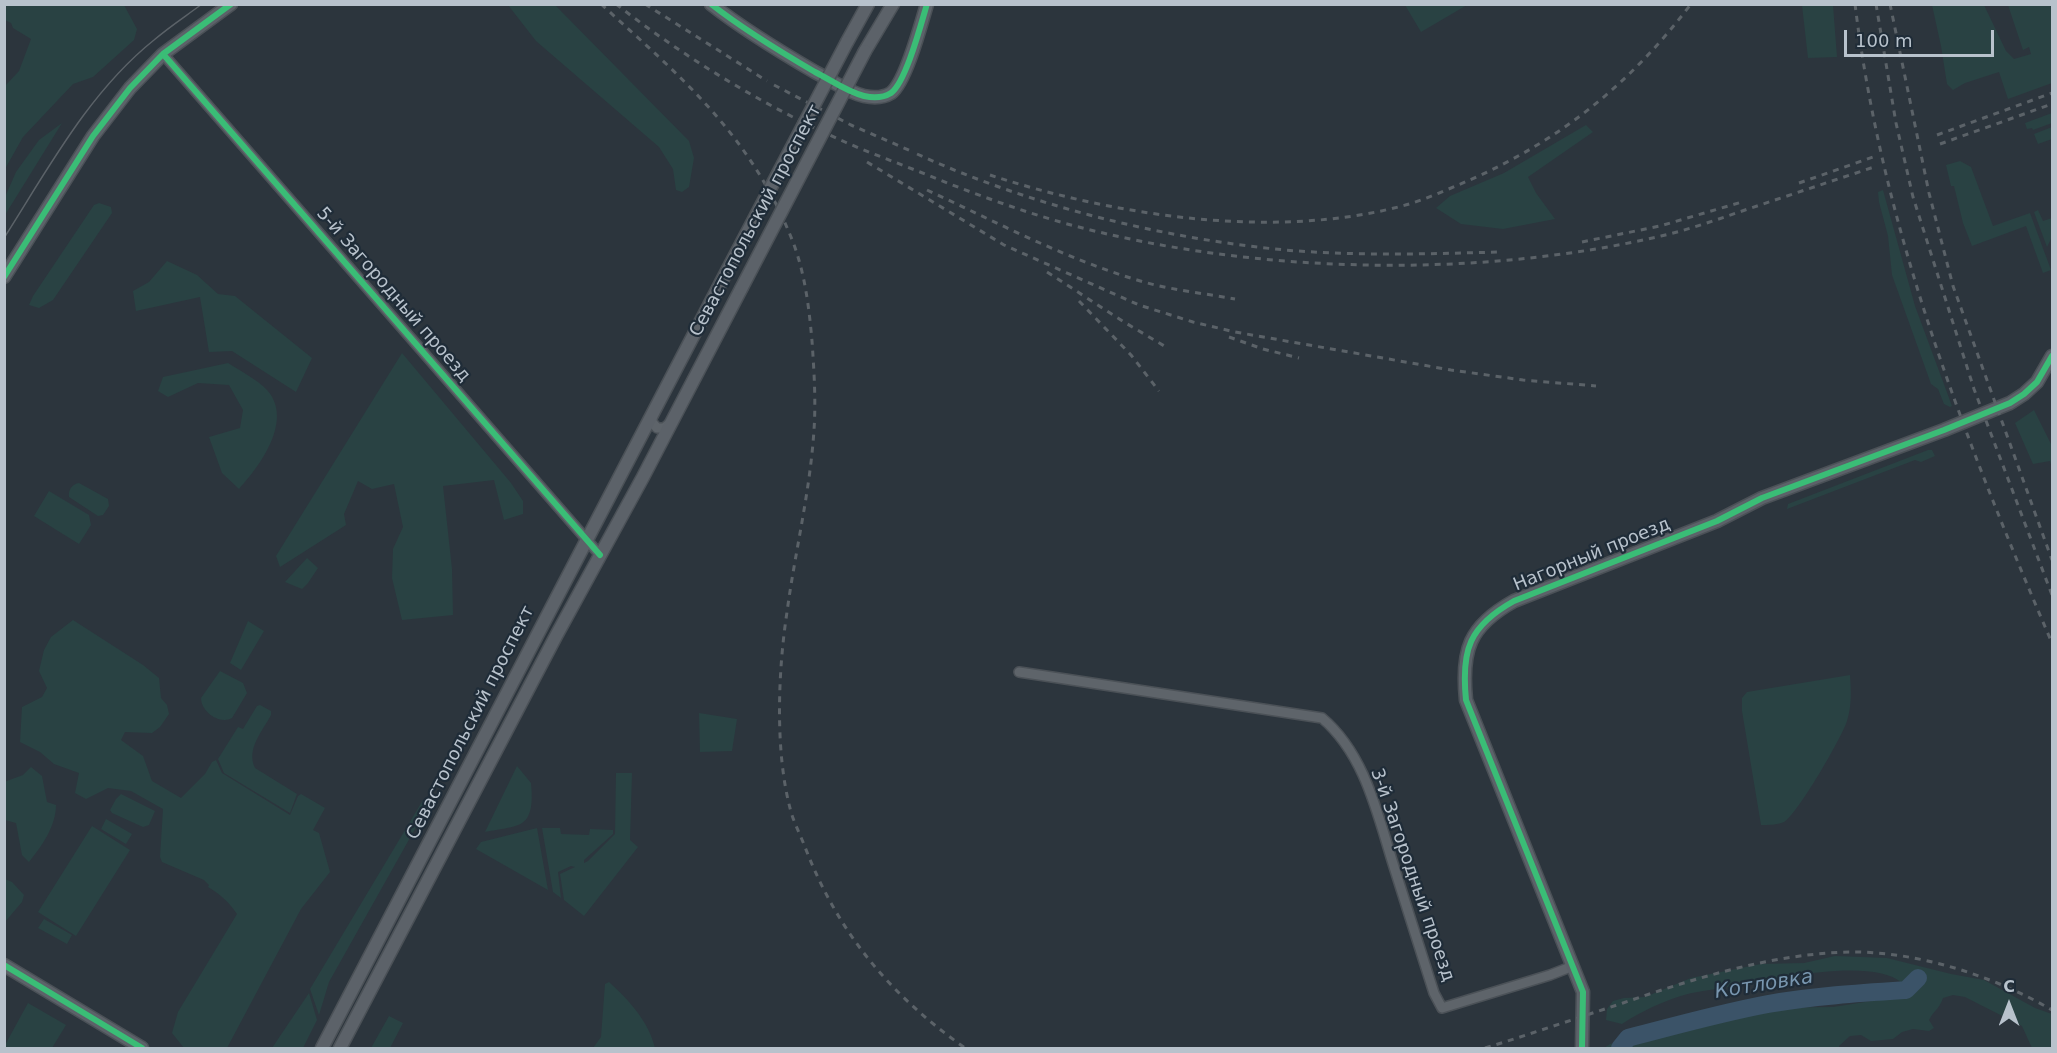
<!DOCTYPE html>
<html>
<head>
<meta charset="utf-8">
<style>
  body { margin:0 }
  #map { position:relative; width:2057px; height:1053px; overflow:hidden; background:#2c353d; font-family:"DejaVu Sans",sans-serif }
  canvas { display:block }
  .frame { position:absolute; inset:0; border:6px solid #b8c2cc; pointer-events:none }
  .north { position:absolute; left:1979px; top:975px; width:60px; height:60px; -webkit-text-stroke:4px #1f2c38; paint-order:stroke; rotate:0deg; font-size:16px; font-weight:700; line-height:24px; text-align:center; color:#b8c2cc }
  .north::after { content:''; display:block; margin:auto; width:21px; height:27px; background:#b8c2cc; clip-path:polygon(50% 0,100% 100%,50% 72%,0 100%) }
  .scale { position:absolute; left:1844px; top:30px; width:150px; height:27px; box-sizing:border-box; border:3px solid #b8c2cc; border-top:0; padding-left:8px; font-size:18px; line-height:21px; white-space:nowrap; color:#b8c2cc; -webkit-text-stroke:4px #1f2c38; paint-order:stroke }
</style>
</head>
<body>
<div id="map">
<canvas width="2057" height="1053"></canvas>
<div class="frame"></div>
<div class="north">С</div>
<div class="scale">100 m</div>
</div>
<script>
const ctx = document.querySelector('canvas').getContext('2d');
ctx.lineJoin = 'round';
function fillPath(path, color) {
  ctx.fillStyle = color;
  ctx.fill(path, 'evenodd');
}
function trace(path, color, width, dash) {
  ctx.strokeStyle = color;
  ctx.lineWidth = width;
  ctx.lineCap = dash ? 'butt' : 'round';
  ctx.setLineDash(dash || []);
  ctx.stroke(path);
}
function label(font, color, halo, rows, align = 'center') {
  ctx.font = font + ' "DejaVu Sans",sans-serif';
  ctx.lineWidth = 4.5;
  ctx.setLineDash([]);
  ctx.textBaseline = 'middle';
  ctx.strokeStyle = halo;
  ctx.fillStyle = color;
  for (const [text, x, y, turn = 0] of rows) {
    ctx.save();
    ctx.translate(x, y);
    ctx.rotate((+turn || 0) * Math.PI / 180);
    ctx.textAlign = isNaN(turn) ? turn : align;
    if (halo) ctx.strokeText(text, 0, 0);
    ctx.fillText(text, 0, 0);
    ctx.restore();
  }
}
fillPath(new Path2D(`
  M4 5H124L137 29 134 40 93 77 73 84 23 137 5 169V86L19 71 31 39 13 28 11 23 5 20Z
  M508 5H555L689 141 694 158 689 187 682 192 676 190 673 169 659 147 536 41Z
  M1405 5H1467L1421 32Z
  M1802 5H1833L1837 57 1808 58Z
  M1932 5H1984L2006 51 2014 59 2031 54 2029 47 2023 50 2008 5H2052V83L2008 99 1999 72 1965 83 1953 90 1947 84 1941 46Z
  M2052 113V123L2033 130 2032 128 2027 129 2025 123Z
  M62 123 5 215V197L16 172 39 140Z
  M1586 125 1593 132 1528 177 1536 193 1555 219 1503 229 1461 224 1436 208 1450 196 1504 173Z
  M2052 127V139L2038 144 2034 134Z
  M1960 161 1971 167 1993 226 2030 213 2051 270 2043 273 2026 226 1972 246 1963 223 1954 186H1951L1946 165Z
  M1883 190 1915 306 1952 406 1950 407 1944 404 1938 389 1931 384 1892 275 1888 236 1879 202 1878 192Z
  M99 203 111 207 112 213 53 300 39 308 29 305 33 296 94 205Z
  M2038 210 2043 221 2052 218V237L2047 247 2034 212Z
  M167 261 197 275 218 294 235 296 312 358 296 392 232 351 209 352 200 297 136 311 133 291 149 282Z
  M402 353 511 483 523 501V514L504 520 494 480 443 486 452 569 453 615 402 620 392 578 393 549 403 527 394 484 372 489 358 481 344 514 346 525 280 567 276 556Z
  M228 363C239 370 258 380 267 390 294 420 260 466 239 489L222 473 209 437 240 428 243 410 229 385 198 383 168 397 158 391 163 377Z
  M2034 410 2052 446V468L2050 461 2033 464 2015 423Z
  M1928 450H1932L1935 456 1921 462 1915 460 1787 509 1788 504Z
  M79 483 108 499 109 506 103 515 98 516 69 497C68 490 72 484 79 483Z
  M49 491 89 515 91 525 79 544 34 516Z
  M307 558 318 568 308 583 302 589 285 582Z
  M73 620 143 665 159 678 161 698 167 705 169 714 160 727 152 733 125 732 121 740 143 756 152 781 181 798 205 774 212 762 216 760 222 773 290 815 298 796 301 794 325 808 313 830 319 833 330 872 301 909 227 1048H184L172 1033 178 1012 237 914C229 902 220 894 208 887L209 885 204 880 162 862 160 857 163 809 131 791 108 788 86 799 75 793 79 773 54 764 40 752 20 742 22 707 42 697 47 688 39 671 44 650 51 637Z
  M248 621 264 631 241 670 230 663Z
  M220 671 243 683 247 693 232 718C220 725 201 712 201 698Z
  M1850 675C1851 690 1852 705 1847 721 1842 737 1797 815 1784 822 1777 825 1768 825 1761 825L1742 711V698L1747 692Z
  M260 705 271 711V715C262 732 246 749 255 768L297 794 290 813 224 773 218 759 238 727 243 729 257 706Z
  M699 713 737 719 732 751 700 752Z
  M517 766 531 783C532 794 534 816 522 823 515 828 494 830 485 832Z
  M31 767 42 776 47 802 56 805C56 826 42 846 29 862L22 855 16 823 5 820 4 782 23 775Z
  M616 773H632L630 840 638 847 584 916 564 900 560 874 575 867 571 866 558 872 561 898 553 892 542 828H560L561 834 589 835 590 829 613 830V834L584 860V863L588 861 615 834Z
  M121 794 155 811 149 825 143 827 112 813 110 810 116 799Z
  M423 800 429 804 329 982 319 1015 310 989Z
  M106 819 132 834 126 844 101 829Z
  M92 826 130 850 76 936 38 912Z
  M537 828 548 890 476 849 481 842Z
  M5 879 12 882 24 895 22 902 5 922Z
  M44 919 72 935 67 944 38 928Z
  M1835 956 1887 958 1951 974 1984 980 2035 1008 2052 1014V1048H2032L2022 1026 1965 997 1953 995 1943 998C1939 1010 1934 1010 1929 1020L1934 1028 1929 1031 1913 1029 1902 1032 1893 1039 1871 1041 1861 1035 1850 1036 1839 1046V1048H1604L1610 1044 1636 1039 1736 1008 1833 1007 1897 997 1902 983C1872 957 1777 979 1739 985 1721 989 1702 990 1684 995 1663 1001 1640 1012 1622 1024L1606 1020 1607 1009 1613 1001 1624 998 1645 997 1691 978 1761 964 1804 963Z
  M609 982C629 1000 649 1022 655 1048H593L601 1037 605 984Z
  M309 993 317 1020 303 1048H272Z
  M28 1003 66 1025 52 1048H5V1045Z
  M389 1016 403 1023 390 1048H371Z`), '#294243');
trace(new Path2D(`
  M1620 1048 1628 1038C1674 1026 1720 1013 1768 1004 1813 996 1860 993 1906 990L1918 978`), '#3b5368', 18);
const street = new Path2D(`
  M163 54 600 555
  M652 414V422L657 428H664L670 423
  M1019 672 1322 718C1366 755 1378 817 1395 870 1408 911 1421 952 1434 993L1442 1008 1550 975 1573 966`);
const secondary = new Path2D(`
  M711 4C744 30 779 51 815 72 831 80 847 92 864 96 873 98 883 98 891 93 906 82 921 24 927 4
  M847 42 868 4
  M865 51 893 4
  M4 277 93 136 130 88 163 54 231 4
  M4 965 142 1048
  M322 1048 728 269
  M340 1048 556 636 643 477 741 289
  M1582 1048 1583 992 1466 700C1461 650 1469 626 1514 601L1717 521 1762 498 1944 430 2010 403 2024 394 2037 382 2052 356`);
trace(street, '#4b5157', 12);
trace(secondary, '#4b5157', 15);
trace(street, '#5e646a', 9);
trace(secondary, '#5c6269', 12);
trace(new Path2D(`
  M4 238C48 169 89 92 154 40 169 27 186 16 202 4`), '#5b6268', 1.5);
trace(new Path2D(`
  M601 4C683 79 751 135 793 242 805 274 809 307 812 341 814 370 816 401 814 430 810 492 795 552 787 612 778 671 775 751 790 808 793 821 800 834 805 847 838 933 890 995 965 1048
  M616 4C685 58 766 107 845 142 870 153 895 162 920 172 969 192 1020 211 1071 225 1254 274 1477 279 1661 236 1692 229 1721 218 1751 208 1793 194 1835 180 1877 166
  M645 4 767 81
  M1855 4C1882 227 1964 438 2052 643
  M1876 4 1896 123 1913 197 1974 389 2052 595
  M1890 4 1929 193 1953 286 2052 560
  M774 85 851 125 911 151
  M1937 135 2052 93
  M1940 144 2052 104
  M917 154C1032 206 1160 238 1285 250 1356 256 1428 254 1499 252
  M867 162 1004 245 1139 305 1193 322 1235 332 1451 370 1523 380 1596 386
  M990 175C1115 216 1274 240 1402 206 1425 200 1448 189 1470 180 1562 139 1630 84 1691 4
  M1799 183 1876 156
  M927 190C996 222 1064 258 1137 280 1169 290 1203 293 1235 299
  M1582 242 1660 226 1742 202
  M1047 272 1124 322 1166 347
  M1079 301 1131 355 1159 391
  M1229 337 1263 349 1299 358
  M1485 1048C1531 1034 1577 1018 1623 1003 1696 978 1771 954 1849 952 1917 951 1994 976 2052 1010`), '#5b6268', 3, [6, 6]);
const secondaryBridge = new Path2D(`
  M728 269 847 42
  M741 289 865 51`);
trace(secondaryBridge, '#4b5157', 15, []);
trace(secondaryBridge, '#5c6269', 12);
trace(new Path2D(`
  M711 4C744 30 779 51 815 72 831 80 847 92 864 96 873 98 883 98 891 93 906 82 921 24 927 4
  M163 54 600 555
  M4 277 93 136 130 88 163 54 231 4
  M4 965 142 1048
  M1582 1048 1583 992 1466 700C1461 650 1469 626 1514 601L1717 521 1762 498 1944 430 2010 403 2024 394 2037 382 2052 356`), '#3abd76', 6);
label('18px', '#b8c2cc', '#1f2c38', [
  ["Севастопольский проспект",756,221,-62],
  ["5-й Загородный проезд",393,295,49],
  ["Нагорный проезд",1592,555,-22],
  ["Севастопольский проспект",471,723,-63],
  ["3-й Загородный проезд",1412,875,71]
]);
label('italic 20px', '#7896af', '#1f2c38', [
  ["Котловка",1764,985,-9]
]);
</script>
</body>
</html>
